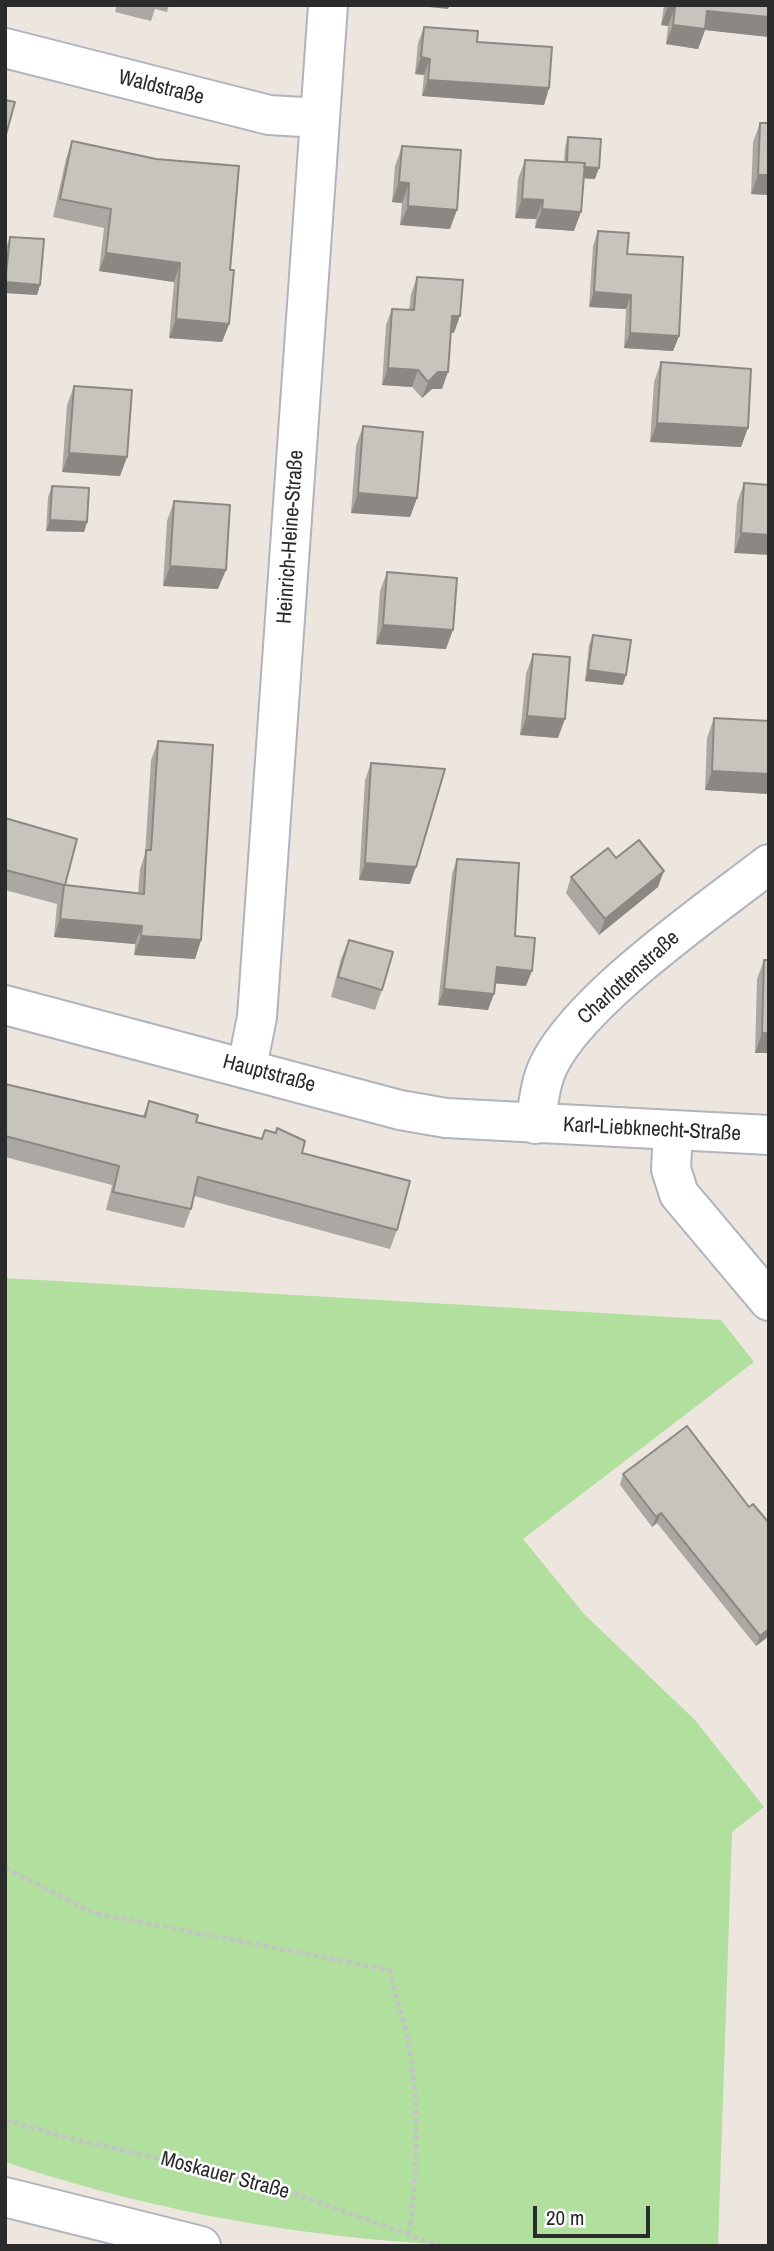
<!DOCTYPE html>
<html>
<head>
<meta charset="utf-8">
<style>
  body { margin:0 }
  #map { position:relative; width:774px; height:2251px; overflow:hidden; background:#ece6de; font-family:"Archivo Narrow",sans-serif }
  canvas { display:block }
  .frame { position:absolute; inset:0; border:7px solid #2b2b2b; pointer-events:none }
  .scale { position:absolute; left:533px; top:2206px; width:117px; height:32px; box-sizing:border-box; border:4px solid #2b2b2b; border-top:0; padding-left:9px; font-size:21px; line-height:24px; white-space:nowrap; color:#2b2b2b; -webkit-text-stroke:5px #fff; paint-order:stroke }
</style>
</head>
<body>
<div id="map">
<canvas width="774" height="2251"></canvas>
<div class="frame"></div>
<div class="scale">20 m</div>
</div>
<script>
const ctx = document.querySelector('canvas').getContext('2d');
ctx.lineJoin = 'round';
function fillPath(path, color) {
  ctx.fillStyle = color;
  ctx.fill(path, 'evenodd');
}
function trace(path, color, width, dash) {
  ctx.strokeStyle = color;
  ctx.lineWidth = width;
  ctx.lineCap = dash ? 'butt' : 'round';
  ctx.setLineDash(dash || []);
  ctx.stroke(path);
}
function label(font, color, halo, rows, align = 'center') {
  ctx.font = font + ' "Archivo Narrow",sans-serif';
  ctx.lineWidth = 5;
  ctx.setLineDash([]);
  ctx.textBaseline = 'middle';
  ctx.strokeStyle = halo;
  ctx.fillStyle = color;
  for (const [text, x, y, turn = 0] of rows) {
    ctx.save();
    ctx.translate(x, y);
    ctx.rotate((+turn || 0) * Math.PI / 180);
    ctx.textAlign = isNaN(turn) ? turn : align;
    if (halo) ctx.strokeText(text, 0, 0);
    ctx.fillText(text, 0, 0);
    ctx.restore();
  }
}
fillPath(new Path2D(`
  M5 1278 721 1320 754 1362 523 1539 585 1615 695 1720 764 1807 732 1832 718 2246C639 2246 559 2248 479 2246 319 2241 157 2213 5 2162Z`), '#b1df9e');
const minor = new Path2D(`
  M5 48 269 115 319 118
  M5 1005 400 1110 446 1118 769 1135
  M247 1067 257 1017 328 5
  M535 1124C538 1109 539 1092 544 1077 565 1009 711 909 769 864
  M673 1131 671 1169 679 1194 769 1301
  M5 2197 201 2246`);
trace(minor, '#b1b3bd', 42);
trace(new Path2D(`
  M5 1868 94 1913 390 1970C393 1989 399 2005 404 2023 421 2088 418 2169 409 2235
  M5 2120 73 2139 265 2183 440 2246`), '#c4c4c4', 4.5, [5, 3.5]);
trace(minor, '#fff', 38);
fillPath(new Path2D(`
  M117 5H169L167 12 155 9 151 21 115 12Z
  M664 5H769V37L705 30 698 49 666 44 668 26 661 25Z
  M424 27 477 42 549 88 544 105 422 96 424 75 415 74 418 43Z
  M760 123H769V195L751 194 753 142Z
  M568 137 595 179 583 178 574 231 535 228 536 219 515 218 518 179 525 160 564 162 565 147Z
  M72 141 230 270 229 324 222 342 169 338 174 282 99 271 104 228 53 217 66 159Z
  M402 146 450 229 400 225 402 203 392 202 395 166Z
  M598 231 627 254 679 336 673 351 624 348 626 309 589 307 593 246Z
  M10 237 40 285 37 295 5 293V256L6 248Z
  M417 277 454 333H451L442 389H432L422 398 412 387 382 385 386 325 392 309 409 310 411 294Z
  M661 362 741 447 650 442 654 382Z
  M74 386 127 457 120 476 62 472 67 405Z
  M363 426 417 498 410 517 351 513 356 446Z
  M744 483 769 485 734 553 737 503Z
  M52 486 87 522 84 532 46 531 48 497Z
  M174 501 218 589 163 586 167 521Z
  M387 572 446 649 376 644 380 591Z
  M593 635 623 685 585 681 589 645Z
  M533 654 558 738 520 735 526 674Z
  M714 718 769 721 768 794 705 790 707 738Z
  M158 741 201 940 195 959 134 955 135 944 54 937 57 904 5 890V818L65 885 138 894 140 869 145 854 151 760Z
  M371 763 410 884 359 880 365 780Z
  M616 858 658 887 599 935 566 893 571 877Z
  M457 859 515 936 526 986 495 983 488 1010 438 1005 452 874Z
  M349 940 382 990 375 1010 331 997 341 959Z
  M764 960H769V1053H755L757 979Z
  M5 1084 143 1116 149 1101 196 1122 261 1139 265 1130 302 1153 397 1230 390 1249 194 1196 191 1209 184 1228 106 1210 112 1185 5 1157Z
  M623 1474 749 1507 769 1523V1636L756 1646 657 1523 652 1527 620 1485Z`), '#aba8a3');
fillPath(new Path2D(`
  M409 5H450L448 9Z
  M668 6 675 7 668 26 661 25Z
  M707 11 769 17V37L705 30 698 49 666 44 673 25Z
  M421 57 430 59 424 75 415 74Z
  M428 80 549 88 544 105 422 96Z
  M566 166 599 168 595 179 562 177Z
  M758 175H769V195L751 194Z
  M399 182 409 183 402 203 392 202Z
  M522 199 543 200 536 219 515 218Z
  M408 206 457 210 450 229 400 225Z
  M542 209 581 212 574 231 535 228Z
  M106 253 180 263 174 282 99 271Z
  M5 282 40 285 37 295 5 293Z
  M594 292 631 295 626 309 589 307Z
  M452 316H460L454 333 446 332Z
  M176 319 229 324 222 342 169 338Z
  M630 333 679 336 673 351 624 348Z
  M388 368 418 370 412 387 382 385Z
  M438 372H448L442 389H432L422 398 428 382Z
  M657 423 748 428 741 447 650 442Z
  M69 453 127 457 120 476 62 472Z
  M358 493 417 498 410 517 351 513Z
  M50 520 87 522 84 532 46 531Z
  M741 533 769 535V555L734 553Z
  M170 566 226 570 218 589 163 586Z
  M383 625 453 630 446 649 376 644Z
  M588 670 626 675 623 685 585 681Z
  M527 716 565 719 558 738 520 735Z
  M712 771 769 774 768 794 705 790Z
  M365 863 416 867 410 884 359 880Z
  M664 871 658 887 599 935 605 919Z
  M60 919 142 926 135 944 54 937Z
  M141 936 201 940 195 959 134 955Z
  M497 967 532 971 526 986 491 983Z
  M444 989 494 994 488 1010 438 1005Z
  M762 1033H769V1053H755Z
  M661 1513 657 1523 652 1527 656 1517Z
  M769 1629V1636L756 1646 760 1636Z`), '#8b8884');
const building = new Path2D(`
  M668 5H769V17L707 11 705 29 673 25 675 7Z
  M424 27 478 31 477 42 552 47 549 88 428 80 430 59 421 57Z
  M5 100 15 102 5 138Z
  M760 123H769V175H758Z
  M568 137 601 139 599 168 584 167 585 163 567 162Z
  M72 141 156 159 239 166 230 270H234L229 324 176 319 180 263 106 253 111 209 60 199Z
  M402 146 461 150 457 210 408 206 409 183 399 182Z
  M525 160 585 163 581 212 542 209 543 200 522 199Z
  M598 231 629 233 627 254 683 257 679 336 630 333 631 295 594 292Z
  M10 237 44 239 40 285 5 282Z
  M417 277 463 280 460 316H452L448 372H438L428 382 418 370 388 368 392 309 414 310Z
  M661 362 751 369 748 428 657 423Z
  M74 386 132 390 127 457 69 453Z
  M363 426 423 432 417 498 358 493Z
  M744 483 769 485V535L741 533Z
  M52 486 89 488 87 522 50 520Z
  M174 501 230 505 226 570 170 566Z
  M387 572 457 578 453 630 383 625Z
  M593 635 631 640 626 675 588 670Z
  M533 654 570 657 565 719 527 716Z
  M714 718 769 721V774L712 771Z
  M158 741 213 745 201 940 141 936 142 926 60 919 64 885 5 870V818L77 839 65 885 144 894 146 850H151Z
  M371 763 445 769 416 867 365 863Z
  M639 840 664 871 605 919 571 877 608 848 616 858Z
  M457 859 519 863 515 936 535 938 532 971 497 967 494 994 444 989Z
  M349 940 393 952 382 990 338 977Z
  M764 960H769V1033H762Z
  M5 1084 145 1117 149 1101 198 1115 196 1122 262 1139 265 1130 276 1133 277 1128 305 1141 302 1153 410 1181 397 1230 198 1177 191 1209 113 1192 119 1166 5 1136Z
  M687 1426 749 1507 753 1504 769 1523V1629L760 1636 661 1513 656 1517 623 1474Z`);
fillPath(building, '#c7c3bd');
trace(building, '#8b8884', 2);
label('21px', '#2b2b2b', '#fff', [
  ["Waldstraße",161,88,14],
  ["Heinrich-Heine-Straße",291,537,-86],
  ["Charlottenstraße",629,978,-42],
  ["Hauptstraße",269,1074,15],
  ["Karl-Liebknecht-Straße",652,1130,3],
  ["Moskauer Straße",225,2176,15]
]);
</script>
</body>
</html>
